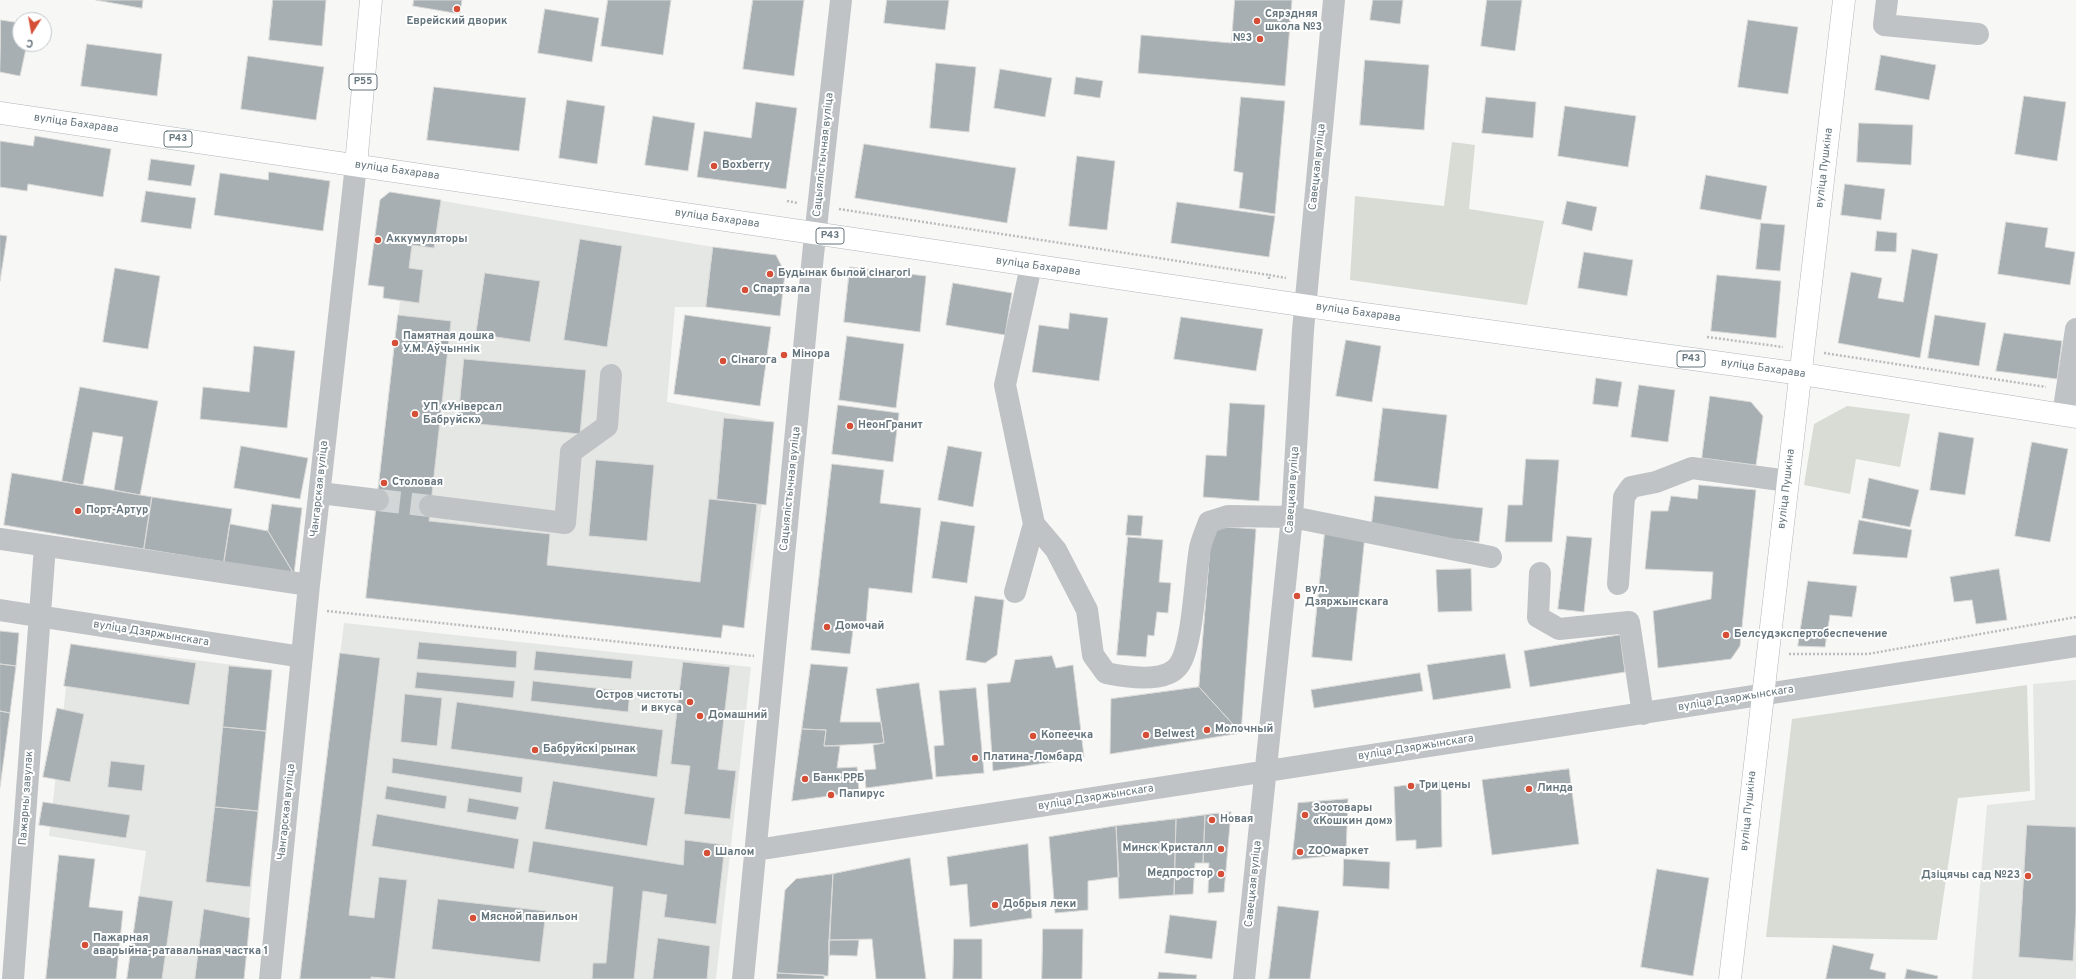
<!DOCTYPE html>
<html>
<head>
<meta charset="utf-8">
<style>
  body { margin:0 }
  #map { position:relative; width:2076px; height:979px; overflow:hidden; background:#f7f7f5; font-family:Overpass,sans-serif }
  canvas { display:block }
  .north { position:absolute; left:12px; top:12px; width:40px; height:40px; box-sizing:border-box; background:#fff; border:1px solid #c1c8cb; border-radius:50%; rotate:191deg; font-size:11px; font-weight:700; line-height:16px; text-align:center; color:#65757d }
  .north::after { content:''; display:block; margin:auto; width:14px; height:18px; background:#d64e36; clip-path:polygon(50% 0,100% 100%,50% 72%,0 100%) }
</style>
</head>
<body>
<div id="map">
<canvas width="2076" height="979"></canvas>
<div class="north">С</div>
</div>
<script>
const ctx = document.querySelector('canvas').getContext('2d');
ctx.lineJoin = 'round';
function fillPath(path, color) {
  ctx.fillStyle = color;
  ctx.fill(path, 'evenodd');
}
function trace(path, color, width, dash) {
  ctx.strokeStyle = color;
  ctx.lineWidth = width;
  ctx.lineCap = dash ? 'butt' : 'round';
  ctx.setLineDash(dash || []);
  ctx.stroke(path);
}
function label(font, color, halo, rows, align = 'center') {
  ctx.font = font + ' Overpass,sans-serif';
  ctx.lineWidth = 4;
  ctx.setLineDash([]);
  ctx.textBaseline = 'middle';
  ctx.strokeStyle = halo;
  ctx.fillStyle = color;
  for (const [text, x, y, turn = 0] of rows) {
    ctx.save();
    ctx.translate(x, y);
    ctx.rotate((+turn || 0) * Math.PI / 180);
    ctx.textAlign = isNaN(turn) ? turn : align;
    if (halo) ctx.strokeText(text, 0, 0);
    ctx.fillText(text, 0, 0);
    ctx.restore();
  }
}
fillPath(new Path2D(`
  M390 192 713 247 706 307H675L667 402 774 422 744 628 723 626 721 638 366 598 400 301 383 298 384 287 368 285 380 200Z
  M344 623 751 667 716 979H301Z
  M71 644 272 670 243 979H127L146 851 49 836Z
  M2076 680V979H1972L1987 805 2035 800 2033 684Z`), '#e5e7e5');
fillPath(new Path2D(`
  M1452 142 1475 145 1469 209 1544 221 1527 305 1350 280 1355 196 1444 206Z
  M1847 406 1910 414 1900 467 1856 459 1850 494 1804 485 1814 424Z
  M2027 685 2030 791 1958 798 1937 940 1766 937 1792 719Z`), '#d8dcd4');
const building = new Path2D(`
  M96 0H143L142 8Z
  M273 0H326L322 46 269 40Z
  M414 0H462L460 14 413 6Z
  M608 0H671L663 55 601 46Z
  M753 0H804L794 76 743 69Z
  M887 0H949L945 30 884 23Z
  M1235 0H1292L1285 86 1138 73 1141 35 1231 43Z
  M1373 0H1403L1400 24 1370 20Z
  M1487 0H1522L1515 51 1481 46Z
  M545 9 599 18 592 62 538 53Z
  M1 20 20 23V44H27L20 76 0 72Z
  M1748 20 1798 27 1788 94 1738 87Z
  M87 44 162 54 157 96 81 86Z
  M1881 55 1936 65 1929 100 1875 90Z
  M248 56 324 67 316 120 241 109Z
  M1365 60 1429 65 1424 130 1360 125Z
  M936 63 976 67 969 132 930 128Z
  M1000 69 1052 78 1045 117 994 108Z
  M1076 77 1103 81 1100 98 1074 94Z
  M434 87 526 98 519 151 427 140Z
  M2024 96 2066 102 2057 161 2015 154Z
  M1241 97 1285 101 1275 214 1239 208 1243 173 1234 171Z
  M1486 97 1536 102 1533 138 1482 133Z
  M567 100 605 106 597 164 559 158Z
  M756 102 797 108 786 189 697 177 704 131 751 138Z
  M1565 106 1636 116 1628 167 1558 156Z
  M653 116 695 123 688 171 645 165Z
  M1859 123 1913 125 1911 165 1857 162Z
  M35 136 111 149 103 197 28 184 27 191 0 187V141L33 146Z
  M864 144 1016 168 1007 223 855 198Z
  M1077 156 1115 161 1107 230 1069 226Z
  M151 159 195 165 191 186 148 180Z
  M269 172 330 181 323 231 214 215 220 173 268 180Z
  M1706 175 1767 186 1761 220 1700 209Z
  M1845 184 1885 189 1881 220 1841 215Z
  M146 191 196 198 191 229 141 222Z
  M390 192 441 200 434 248 412 245 409 268 423 270 419 303 383 298 384 287 368 285 380 200Z
  M1567 201 1597 207 1592 231 1562 224Z
  M1177 202 1275 216 1269 257 1171 243Z
  M2006 222 2048 228 2045 247 2075 252 2070 285 1998 274Z
  M1761 223 1785 225 1780 271 1756 269Z
  M1877 231 1897 233 1896 252 1875 251Z
  M0 235 7 236 0 281Z
  M580 239 622 246 607 347 564 340Z
  M713 247 776 255 785 273 780 316 706 307Z
  M1912 249 1938 254 1920 358 1838 343 1851 272 1882 278 1878 298 1903 302Z
  M1584 252 1633 260 1627 296 1578 288Z
  M850 267 926 276 920 332 844 322Z
  M115 268 160 276 148 349 103 342Z
  M485 273 540 281 530 342 476 334Z
  M1717 275 1781 281 1776 338 1711 331Z
  M953 283 1012 293 1005 335 946 325Z
  M1070 313 1108 318 1099 381 1032 372 1039 325 1068 329Z
  M398 315 451 321 429 521 550 534 547 565 700 582 709 499 757 504 744 628 723 625 721 638 366 598Z
  M685 315 771 327 760 406 674 394Z
  M1935 315 1986 323 1979 366 1928 358Z
  M1181 317 1263 329 1256 371 1174 359Z
  M2004 333 2062 341 2057 379 1996 371Z
  M847 336 904 344 896 408 839 400Z
  M1346 340 1381 346 1372 402 1336 396Z
  M254 346 295 351 287 428 200 419 203 387 249 392Z
  M464 359 586 370 580 434 458 422Z
  M1596 378 1622 382 1618 407 1593 404Z
  M1639 385 1675 390 1668 442 1631 437Z
  M80 387 158 401 140 495 114 490 123 437 93 432 83 485 62 481Z
  M1710 396 1751 402 1763 416 1756 465 1702 458Z
  M1230 403 1265 405 1259 501 1203 497 1206 455 1226 456Z
  M838 405 899 413 893 462 832 454Z
  M1383 408 1447 415 1438 489 1374 481Z
  M724 418 774 422 766 505 717 499Z
  M1939 432 1974 438 1965 495 1930 490Z
  M2032 442 2068 449 2050 542 2015 536Z
  M241 446 308 458 300 499 234 488Z
  M948 446 982 452 973 507 938 500Z
  M1526 459 1559 460 1552 542H1505L1508 505H1522Z
  M596 460 654 465 647 541 589 536Z
  M832 464 884 470 880 503 921 508 912 593 869 588 866 624 854 622 850 654 811 650Z
  M12 473 152 497 144 549 4 525Z
  M1869 478 1919 490 1910 527 1862 518Z
  M1699 485 1756 490 1740 646 1731 659 1658 668 1653 611 1711 599 1713 572 1645 569 1651 511H1668L1671 496 1697 499Z
  M1375 496 1483 508 1479 542 1371 530Z
  M152 497 232 509 224 562 144 549Z
  M272 504 302 508 294 574 268 531Z
  M1128 515 1143 516 1141 536 1126 535Z
  M1859 520 1912 530 1907 558 1853 554Z
  M941 521 975 526 967 583 932 578Z
  M230 524 268 531 294 574 224 562Z
  M1212 526 1256 529 1241 733 1199 687Z
  M1325 531 1365 535 1352 661 1312 657Z
  M1567 536 1592 538 1584 612 1558 609Z
  M1128 537 1163 540 1159 582 1171 583 1168 613 1157 612 1154 636 1148 635 1146 657 1117 655Z
  M1471 569 1472 611 1438 612 1436 570Z
  M1999 569 2007 620 1976 624 1972 600 1954 602 1950 577Z
  M1808 581 1857 586 1852 617 1830 615 1825 647 1798 646Z
  M975 596 1004 600 997 655 985 663 966 660Z
  M0 631 19 633 16 666 0 664Z
  M1620 635 1625 672 1530 687 1524 651Z
  M419 642 517 651 516 668 417 659Z
  M71 644 196 663 189 705 64 686Z
  M536 651 633 661 631 679 534 670Z
  M340 653 380 658 349 915 374 918 379 877 407 880 395 979 371 977V979H300Z
  M1505 654 1511 688 1433 700 1427 665Z
  M1052 656 1056 668 1073 665 1084 757 993 771 987 684 1010 682 1015 660Z
  M683 662 730 667 718 769 736 771 730 819 684 814 690 766 671 764Z
  M0 664 16 666 10 713 0 711Z
  M811 664 848 667 840 722H881L884 743 824 746 826 730 802 729Z
  M229 666 272 670 266 731 223 727Z
  M417 672 515 681 513 698 415 688Z
  M1420 673 1423 691 1314 708 1311 690Z
  M533 681 630 692 628 712 531 701Z
  M919 683 933 779 866 788 864 770 876 769 873 745 884 743 876 689Z
  M1199 687 1241 733 1110 754 1111 699Z
  M976 688 984 773 936 777 934 746 944 745 939 691Z
  M405 694 442 698 437 746 401 742Z
  M457 702 663 730 657 777 451 749Z
  M57 708 84 714 70 782 43 777Z
  M0 711 10 713 0 787Z
  M223 727 266 731 258 811 215 807Z
  M802 729 826 730 824 746H840L837 768 857 767 859 792 792 801Z
  M393 758 523 777 521 793 392 773Z
  M111 761 145 765 142 791 108 787Z
  M1569 769 1579 844 1492 855 1482 780Z
  M553 781 655 798 647 846 545 829Z
  M1441 781 1442 847 1416 849V840L1396 841 1394 787Z
  M387 786 447 796 445 809 385 799Z
  M469 798 519 807 516 820 467 812Z
  M1348 799 1346 854 1292 860 1298 803Z
  M43 802 130 815 126 838 39 825Z
  M215 807 258 811 250 887 206 882Z
  M1231 812 1224 892 1208 893 1209 863H1203L1205 815Z
  M377 814 519 839 514 869 372 846Z
  M1205 815 1203 863H1195L1193 894 1174 895 1176 819Z
  M1176 819 1174 895 1119 899 1116 826Z
  M2027 825 2076 827V913L2073 961 2019 957Z
  M1116 826 1119 877 1088 881V910L1055 913 1049 837Z
  M685 840 725 845 716 924 664 917 667 895 643 891 634 979H592L593 963H606L613 887 528 872 533 841 683 865Z
  M1028 844 1032 918 970 927 967 884 950 886 947 857Z
  M59 855 95 859 89 907 123 911 116 979H46Z
  M910 858 926 979H876L872 939 829 940 833 874Z
  M1344 859 1390 862 1389 889 1343 886Z
  M1657 869 1709 878 1693 976 1641 967Z
  M833 874 828 976 777 973 785 890 796 879Z
  M139 896 173 901 162 979H127Z
  M438 899 546 911 540 962 432 949Z
  M1278 906 1319 911 1310 979H1269Z
  M204 909 250 918 244 979H195Z
  M1170 915 1217 921 1212 959 1165 953Z
  M1043 929H1083L1082 979H1042Z
  M658 938 710 946 707 979H653Z
  M954 939H982V979H953Z
  M829 940H859L857 956 829 955Z
  M1833 945 1874 954 1870 969 1886 973 1885 979H1826Z
  M1907 969 1938 976 1937 979H1905Z
  M1159 972 1197 975 1196 979H1158Z
  M777 973 824 975V979H777Z`);
fillPath(building, '#a7afb3');
trace(building, '#d9d9d7', 1);
trace(new Path2D(`
  M378 500 430 506`), '#d2d6d7', 22, [22, 11]);
const major = new Path2D(`
  M0 113 1335 310 1802 374 2076 417
  M356 165 371 0
  M1730 979 1844 0`);
trace(major, '#b0b6b9', 23);
trace(new Path2D(`
  M787 201 798 203
  M839 209 1269 275
  M1269 279V275L1286 278
  M1707 337 1783 347
  M1824 353 2046 387
  M327 611 754 656
  M1789 654H1868L2076 617`), '#b9bcbe', 2.5, [2, 2]);
trace(new Path2D(`
  M1887 0 1884 25 1978 34
  M2063 415 2076 329
  M320 493 378 500
  M430 506 565 523 571 452 607 426 611 375
  M1034 524 1056 550 1087 610 1093 655 1106 673C1125 677 1166 684 1179 665 1193 646 1195 575 1200 548 1202 539 1206 530 1209 522L1228 516 1292 517 1491 557
  M0 539 309 585
  M1540 573 1538 617 1559 629 1629 622 1643 714
  M1618 584 1624 497 1631 487 1656 482 1692 468 1788 481
  M1015 592 1034 524 1005 385 1031 266
  M0 610 302 657
  M756 850 2076 646
  M13 979 45 546
  M270 979 309 585 356 165
  M743 979 813 255 841 0
  M1244 979 1292 517 1303 330 1334 0`), '#bfc3c6', 22);
trace(major, '#fff', 22);
for (const [x, y, r, color] of [
  [457,9,4,"#d64e36"],
  [1257,21,4,"#d64e36"],
  [1260,39,4,"#d64e36"],
  [714,166,4,"#d64e36"],
  [378,240,4,"#d64e36"],
  [770,274,4,"#d64e36"],
  [745,290,4,"#d64e36"],
  [395,343,4,"#d64e36"],
  [784,355,4,"#d64e36"],
  [723,361,4,"#d64e36"],
  [415,414,4,"#d64e36"],
  [850,426,4,"#d64e36"],
  [384,483,4,"#d64e36"],
  [78,511,4,"#d64e36"],
  [1297,596,4,"#d64e36"],
  [827,627,4,"#d64e36"],
  [1726,635,4,"#d64e36"],
  [690,702,4,"#d64e36"],
  [700,716,4,"#d64e36"],
  [1207,730,4,"#d64e36"],
  [1146,735,4,"#d64e36"],
  [1033,736,4,"#d64e36"],
  [535,750,4,"#d64e36"],
  [975,758,4,"#d64e36"],
  [805,779,4,"#d64e36"],
  [1411,786,4,"#d64e36"],
  [1529,789,4,"#d64e36"],
  [831,795,4,"#d64e36"],
  [1305,815,4,"#d64e36"],
  [1212,820,4,"#d64e36"],
  [1221,849,4,"#d64e36"],
  [1300,852,4,"#d64e36"],
  [707,853,4,"#d64e36"],
  [1221,874,4,"#d64e36"],
  [2028,876,4,"#d64e36"],
  [995,905,4,"#d64e36"],
  [473,918,4,"#d64e36"],
  [85,945,4,"#d64e36"]
]) {
  const dot = new Path2D();
  dot.arc(x, y, r, 0, 2 * Math.PI);
  ctx.fillStyle = color;
  ctx.fill(dot);
  trace(dot, '#fff', 1.5);
}
for (const [x, y, w] of [
  [363,82,28],
  [178,139,28],
  [830,236,28],
  [1691,359,28]
]) {
  const box = new Path2D();
  box.roundRect(x - w / 2, y - 8, w, 16, 3);
  ctx.fillStyle = '#fff';
  ctx.fill(box);
  trace(box, '#65757d', 1);
}
label('bold 10px', '#65757d', null, [
  ["Р55",363,82],
  ["Р43",178,139],
  ["Р43",830,236],
  ["Р43",1691,359]
]);
label('bold 11px', '#65757d', '#fff', [
  ["Сярэдняя",1265,15],
  ["школа №3",1265,28],
  ["Еврейский дворик",457,22,"center"],
  ["№3",1252,39,"right"],
  ["Boxberry",722,166],
  ["Аккумуляторы",386,240],
  ["Будынак былой сінагогі",778,274],
  ["Спартзала",753,290],
  ["Памятная дошка",403,337],
  ["У.М. Аўчыннік",403,350],
  ["Мінора",792,355],
  ["Сінагога",731,361],
  ["УП «Універсал",423,408],
  ["Бабруйск»",423,421],
  ["НеонГранит",858,426],
  ["Столовая",392,483],
  ["Порт-Артур",86,511],
  ["вул.",1305,590],
  ["Дзяржынскага",1305,603],
  ["Домочай",835,627],
  ["Белсудэкспертобеспечение",1734,635],
  ["Остров чистоты",682,696,"right"],
  ["и вкуса",682,709,"right"],
  ["Домашний",708,716],
  ["Молочный",1215,730],
  ["Belwest",1154,735],
  ["Копеечка",1041,736],
  ["Бабруйскі рынак",543,750],
  ["Платина-Ломбард",983,758],
  ["Банк РРБ",813,779],
  ["Три цены",1419,786],
  ["Линда",1537,789],
  ["Папирус",839,795],
  ["Зоотовары",1313,809],
  ["«Кошкин дом»",1313,822],
  ["Новая",1220,820],
  ["Минск Кристалл",1213,849,"right"],
  ["ZOOмаркет",1308,852],
  ["Шалом",715,853],
  ["Медпростор",1213,874,"right"],
  ["Дзіцячы сад №23",2020,876,"right"],
  ["Добрыя леки",1003,905],
  ["Мясной павильон",481,918],
  ["Пажарная",93,939],
  ["аварыйна-ратавальная частка 1",93,952]
], 'left');
label('11px', '#65757d', '#fff', [
  ["вуліца Бахарава",76,124,8],
  ["Сацыялістычная вуліца",824,155,-84],
  ["Савецкая вуліца",1318,167,-84],
  ["вуліца Пушкіна",1825,168,-83],
  ["вуліца Бахарава",397,171,8],
  ["вуліца Бахарава",717,219,8],
  ["вуліца Бахарава",1038,267,8],
  ["вуліца Бахарава",1358,313,8],
  ["вуліца Бахарава",1763,369,8],
  ["Чангарская вуліца",320,489,-84],
  ["Сацыялістычная вуліца",791,489,-84],
  ["вуліца Пушкіна",1787,489,-83],
  ["Савецкая вуліца",1293,490,-86],
  ["вуліца Дзяржынскага",151,634,9],
  ["вуліца Дзяржынскага",1736,699,-9],
  ["вуліца Дзяржынскага",1416,748,-9],
  ["Пажарны завулак",27,798,-86],
  ["вуліца Дзяржынскага",1096,798,-9],
  ["вуліца Пушкіна",1749,811,-84],
  ["Чангарская вуліца",287,812,-84],
  ["Савецкая вуліца",1254,884,-84]
]);
</script>
</body>
</html>
